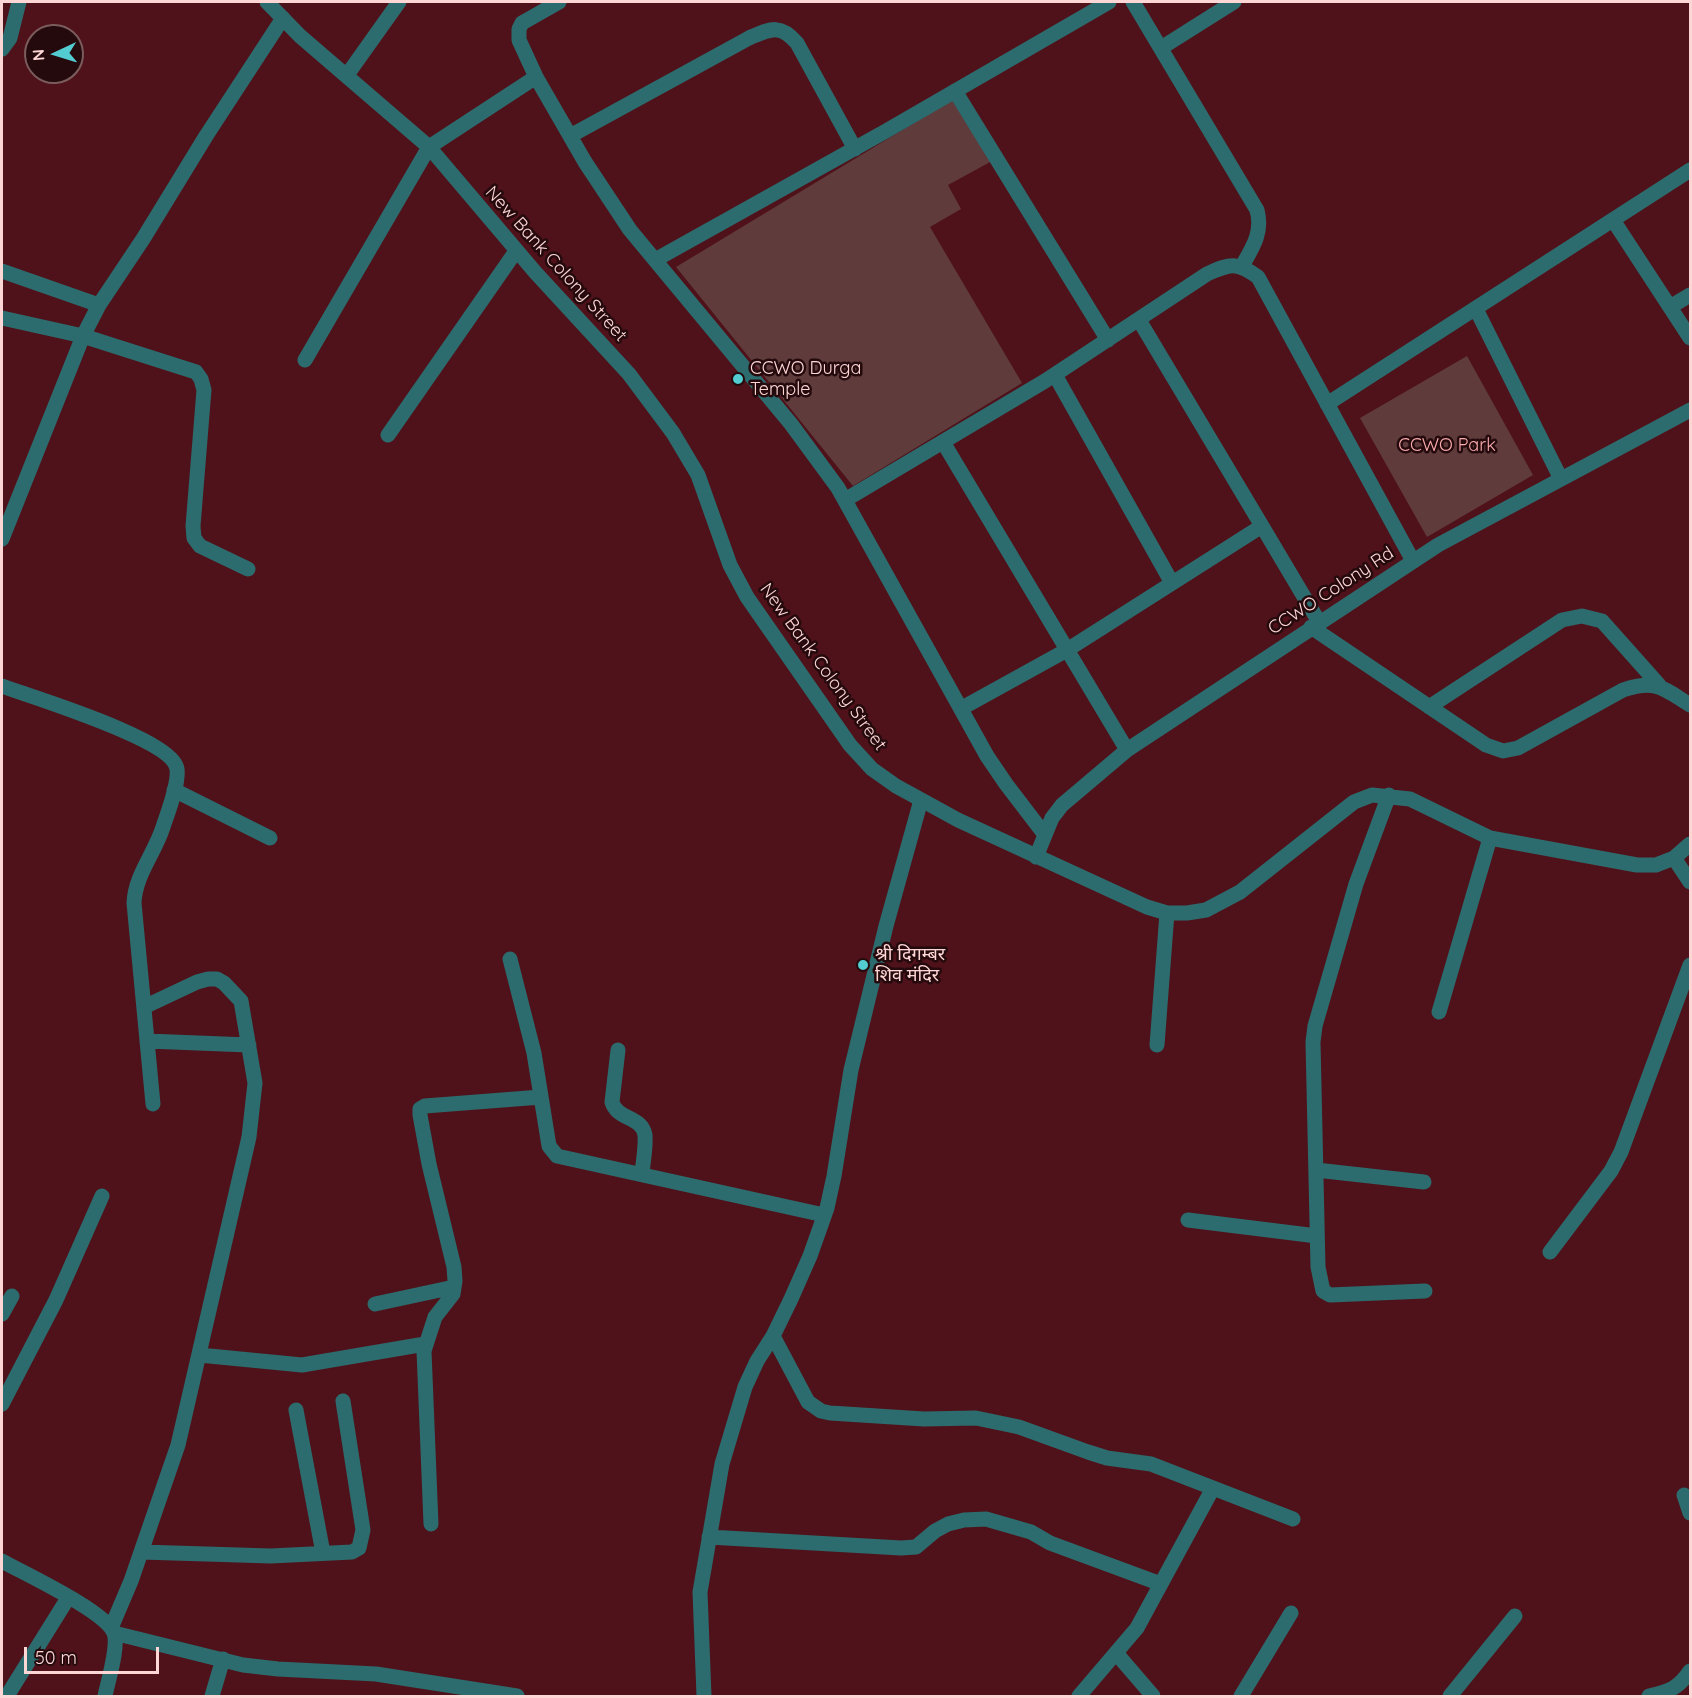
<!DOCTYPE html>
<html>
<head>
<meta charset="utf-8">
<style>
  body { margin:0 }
  #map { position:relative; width:1692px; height:1698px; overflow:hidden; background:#4f121a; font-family:Quicksand,sans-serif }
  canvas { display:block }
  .frame { position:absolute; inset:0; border:3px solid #fed6d6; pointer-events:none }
  .north { position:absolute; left:24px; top:24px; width:60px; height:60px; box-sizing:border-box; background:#240a0c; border:2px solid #7b5c5d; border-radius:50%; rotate:266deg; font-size:16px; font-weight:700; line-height:24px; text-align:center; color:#fed6d6 }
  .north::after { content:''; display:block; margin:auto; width:21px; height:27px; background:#52ccd0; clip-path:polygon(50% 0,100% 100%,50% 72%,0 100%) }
  .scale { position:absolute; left:24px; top:1647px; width:135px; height:27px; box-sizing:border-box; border:3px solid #fed6d6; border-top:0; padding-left:8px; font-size:18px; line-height:21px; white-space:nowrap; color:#fed6d6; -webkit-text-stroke:4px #240a0c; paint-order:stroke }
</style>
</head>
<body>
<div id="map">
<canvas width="1692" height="1698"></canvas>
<div class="frame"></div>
<div class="north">N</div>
<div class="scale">50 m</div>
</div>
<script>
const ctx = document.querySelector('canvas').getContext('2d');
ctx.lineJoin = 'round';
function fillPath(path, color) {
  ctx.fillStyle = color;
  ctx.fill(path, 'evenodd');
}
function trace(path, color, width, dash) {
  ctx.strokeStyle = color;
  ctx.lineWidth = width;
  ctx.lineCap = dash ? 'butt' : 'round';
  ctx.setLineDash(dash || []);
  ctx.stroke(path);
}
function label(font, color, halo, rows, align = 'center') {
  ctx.font = font + ' Quicksand,"Noto Sans Devanagari",sans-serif';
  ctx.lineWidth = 5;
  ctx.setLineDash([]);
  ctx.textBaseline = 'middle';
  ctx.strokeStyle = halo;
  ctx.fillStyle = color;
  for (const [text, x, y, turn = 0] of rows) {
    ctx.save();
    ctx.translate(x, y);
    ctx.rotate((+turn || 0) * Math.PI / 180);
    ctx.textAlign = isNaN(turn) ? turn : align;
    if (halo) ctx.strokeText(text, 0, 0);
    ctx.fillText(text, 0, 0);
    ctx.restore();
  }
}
fillPath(new Path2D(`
  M952 100 992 161 948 185 961 209 930 227 1022 383 853 486 676 267Z
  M1467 356 1533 475 1427 537 1360 418Z`), '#5f3b3c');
trace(new Path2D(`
  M267 2 300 36 429 147 535 272 629 374 673 433 698 475 730 565 747 597 850 745 872 769 896 786 958 820 1147 907 1167 913H1187L1206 910 1240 892 1354 802 1372 795 1410 799 1490 838 1637 865H1656L1674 858 1690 844
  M559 2 522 23 519 29V40L536 77 585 162 630 230 791 424 838 488 987 756 1006 784 1045 835
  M1133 2 1257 210C1263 232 1253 247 1242 266
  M1161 48 1234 2
  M2 49 10 38 19 2
  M347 75 399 2
  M955 91 1108 340
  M570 136 749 38C770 29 780 23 797 43L855 149
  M1613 220 1690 338
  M655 260 886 131 1109 2
  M2 271 99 305
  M1670 307 1690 295
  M1476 309 1561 479
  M2 318 83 336 196 372 201 379 204 390 193 526 194 538 200 546 248 569
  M305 360 429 147 536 77
  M1055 375 1172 583
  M1327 404 1690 170
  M388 435 516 251
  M943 442 1127 750
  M845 500 1045 381 1207 274C1231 263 1237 262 1258 277L1413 561
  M1262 526 1319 622
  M2 539 83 336 99 305 143 239 206 136 283 18
  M1311 627 1486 745 1503 751 1518 748 1623 690C1656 679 1663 688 1690 705
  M2 686C31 697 173 739 177 769 179 784 168 812 163 827 155 853 135 875 134 903L153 1104
  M1429 707 1562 620 1582 616 1602 621 1659 685
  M962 708 1067 650 1262 526 1139 320
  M174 790 270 838
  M1389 795 1356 884 1315 1026 1313 1042 1318 1267 1323 1291 1330 1295 1425 1291
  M1036 857 1052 818 1062 805 1127 750 1438 545 1690 410
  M1674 858 1690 882
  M510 959 534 1053 549 1146 557 1156 824 1215
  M1439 1012 1490 838
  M147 1041 249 1045
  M1157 1045 1167 913
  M618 1050 612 1102C617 1120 642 1116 645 1135 646 1147 643 1162 642 1174
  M1316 1170 1424 1182
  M1188 1220 1317 1236
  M1550 1252 1611 1171 1621 1152 1690 965
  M375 1304 454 1287
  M2 1314 12 1296
  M773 1336 808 1402 821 1411 830 1413 924 1419 976 1418 1019 1427 1088 1452 1107 1458 1151 1464 1293 1519
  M199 1355 302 1365 425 1344
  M2 1404 56 1300 102 1196
  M296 1410 323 1553
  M1684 1495 1690 1513
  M431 1524 424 1351 435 1317 453 1294 455 1281 454 1267 429 1164 420 1115V1109L425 1106 541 1097
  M709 1537 901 1548 916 1547 935 1531 948 1524 964 1520 986 1519 1031 1532 1050 1543 1161 1584
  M141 1552 271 1556 352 1552 359 1548 363 1530 343 1401
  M2 1561C25 1574 105 1611 114 1633 119 1646 108 1681 105 1696
  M111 1628 131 1581 178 1445 249 1137 255 1083 241 1001 224 983 217 979H208L197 982 144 1007
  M114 1633 243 1665 278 1669 376 1674 517 1696
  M1116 1653 1153 1696
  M7 1696 68 1598
  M212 1696 223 1659
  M704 1696 700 1592 722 1464 745 1387 757 1361 773 1336 791 1299 810 1256 827 1208 834 1176 851 1070 886 926 921 800
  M1079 1696 1137 1628 1213 1488
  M1241 1696 1291 1613
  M1450 1696 1515 1616
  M1649 1696C1669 1691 1678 1689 1690 1671`), '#2c6c6e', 15);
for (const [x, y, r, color] of [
  [738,379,6,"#52ccd0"],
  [863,965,6,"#52ccd0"]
]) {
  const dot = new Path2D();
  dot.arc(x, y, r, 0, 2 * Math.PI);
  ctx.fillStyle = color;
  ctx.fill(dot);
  trace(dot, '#240a0c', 2);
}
label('18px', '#fed6d6', '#240a0c', [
  ["New Bank Colony Street",556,264,48],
  ["CCWO Colony Rd",1331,591,-33],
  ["New Bank Colony Street",823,667,54]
]);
label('18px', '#fed6d6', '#240a0c', [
  ["CCWO Durga",750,369],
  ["Temple",750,390],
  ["श्री दिगम्बर",875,955],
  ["शिव मंदिर",875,976]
], 'left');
label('18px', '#faacae', '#240a0c', [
  ["CCWO Park",1447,446]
]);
</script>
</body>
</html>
